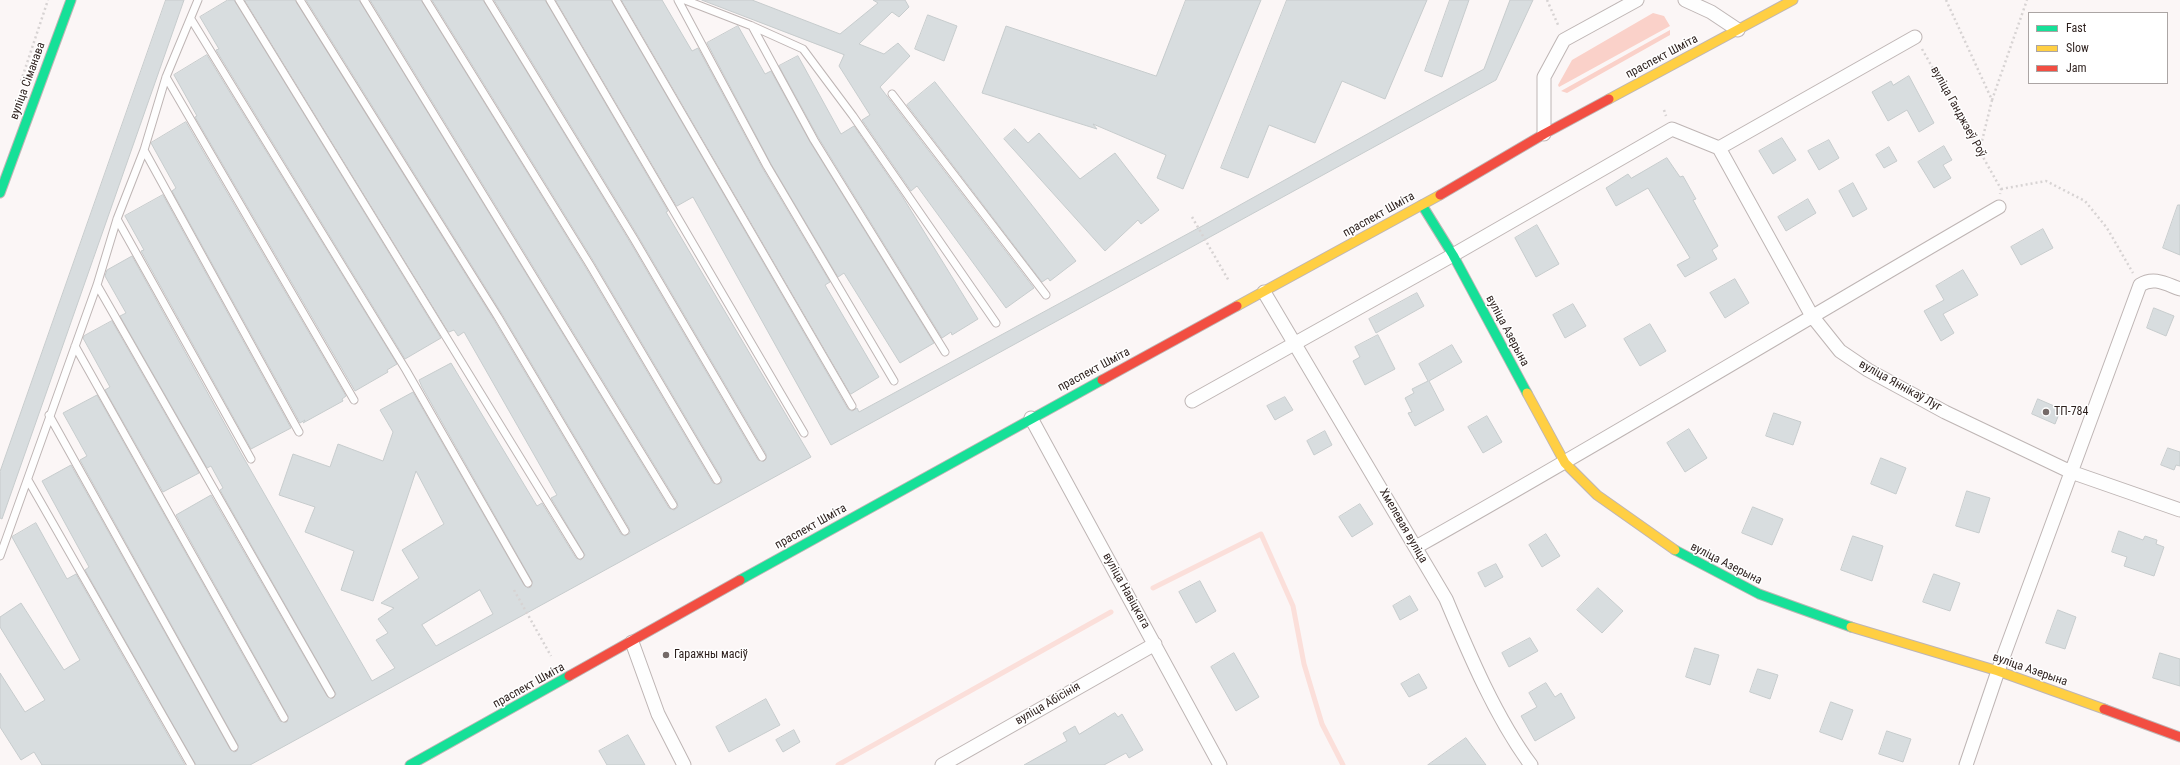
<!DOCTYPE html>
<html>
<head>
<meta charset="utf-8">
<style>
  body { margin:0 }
  #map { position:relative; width:2180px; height:765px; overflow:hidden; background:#fbf6f6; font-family:"Roboto Condensed",sans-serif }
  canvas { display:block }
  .legend { position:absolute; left:2028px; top:12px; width:140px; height:72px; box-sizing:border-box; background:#fff; border:1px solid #aba5a4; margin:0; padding:5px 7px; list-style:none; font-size:12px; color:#2c1f1c }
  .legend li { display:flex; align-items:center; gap:8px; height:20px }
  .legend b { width:20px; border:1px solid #aba5a4 }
</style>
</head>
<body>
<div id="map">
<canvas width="2180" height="765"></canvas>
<ul class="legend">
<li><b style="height:5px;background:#16e098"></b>Fast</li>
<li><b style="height:5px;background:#ffcf43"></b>Slow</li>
<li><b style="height:5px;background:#f24e42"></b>Jam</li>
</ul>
</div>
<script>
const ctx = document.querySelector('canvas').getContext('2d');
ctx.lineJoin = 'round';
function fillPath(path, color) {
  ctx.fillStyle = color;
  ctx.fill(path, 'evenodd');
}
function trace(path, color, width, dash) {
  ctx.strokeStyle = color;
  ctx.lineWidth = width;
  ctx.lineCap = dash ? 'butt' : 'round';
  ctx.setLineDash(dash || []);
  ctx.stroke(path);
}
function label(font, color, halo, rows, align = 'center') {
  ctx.font = font + ' "Roboto Condensed",sans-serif';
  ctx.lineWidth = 3;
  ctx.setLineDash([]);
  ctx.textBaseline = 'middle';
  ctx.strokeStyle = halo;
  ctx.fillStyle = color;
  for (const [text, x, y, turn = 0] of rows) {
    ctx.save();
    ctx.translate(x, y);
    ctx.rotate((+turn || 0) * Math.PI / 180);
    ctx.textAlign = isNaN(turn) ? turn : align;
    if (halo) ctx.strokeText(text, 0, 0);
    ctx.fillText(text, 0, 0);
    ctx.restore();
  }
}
fillPath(new Path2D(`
  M1653 13 1664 16 1670 26 1559 87 1558 85 1572 60Z
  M1670 30V35L1567 93 1561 91Z`), '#fad1c9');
trace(new Path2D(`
  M1153 588 1261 534 1293 606 1304 664 1322 724 1343 765
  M838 765 1111 612`), '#fbdfda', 5);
const building = new Path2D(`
  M166 0H184L2 519 0 518V472Z
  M228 0H234L441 338 405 359 216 50 219 49 200 17Z
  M245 0H295L494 320 621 534 625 536 630 533 629 528 502 314 306 0H359L669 508 674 510 678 507 677 502 370 0H421L586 268 713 483 719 484 722 482 721 477 594 262 432 0H483L630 242 758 460 764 461 766 459V454L638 236 494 0H545L668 211 666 212 811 457 250 765H196L85 570 89 567 42 481 71 465 230 749 234 752 237 751 238 745 80 460 87 456 63 413 97 395 280 721 287 722 288 716 176 515 211 495 327 696 333 698 336 694 220 490 223 488 211 466 207 468 120 316 126 313 105 276 107 270 132 256 242 455 372 681 395 668 376 640 388 633 378 619 394 608 381 603 419 578 402 550 444 524 416 471 373 601 341 590 354 551 305 532 315 507 279 495 293 454 330 467 338 444 383 461 393 432 380 410 413 392 524 585 528 588 531 587 532 581 422 387 419 380 451 363 537 506 542 503 576 558 581 560 585 555 551 498 557 495 464 332 458 336 454 330 449 332ZM480 590 493 614 436 646 422 625Z
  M556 0H611L848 409 852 411 857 408 859 412 1204 225 1484 69 1510 0H1533L1496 80 831 445 693 197 677 206Z
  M622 0H662L692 51 698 48 763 169 830 282 825 285 879 377 851 394Z
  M702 0H752L840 34 878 3 873 0H905L909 7 899 17 892 12 859 44 884 54 898 43 910 56 880 87 1034 288 1006 308 917 186 911 191 862 120 870 115 839 66 844 55Z
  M1186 0H1261L1183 189 1157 178 1166 155 1093 124 1097 129 982 93 1006 26 1156 76Z
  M1287 0H1427L1385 99 1342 81 1315 143 1269 125 1248 178 1221 168Z
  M1450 0H1469L1442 77 1425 71Z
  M928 15 957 26 944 61 915 49Z
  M738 26 765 74 771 71 810 142 934 343 900 363 844 273 838 277 771 164 707 43Z
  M207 55 397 364 387 370 388 372 355 391 195 117 197 116 174 75Z
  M798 56 841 134 854 126 902 196 978 319 952 335 951 332 942 338 818 137 779 66Z
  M1909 76 1934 123 1919 132 1907 110 1888 121 1872 92 1891 81 1893 85Z
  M935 82 1076 261 1050 281 1048 278 1042 282 907 105Z
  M186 122 346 396 342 399 343 401 303 423 305 420 300 423 172 191 176 188 151 143Z
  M1015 129 1028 143 1039 133 1080 179 1115 153 1159 210 1141 224 1138 220 1105 251 1004 139Z
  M1782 138 1796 160 1773 174 1759 151Z
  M1829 140 1839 158 1819 170 1808 151Z
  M1944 146 1952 160 1943 165 1951 178 1934 188 1918 162Z
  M1889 147 1897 161 1884 168 1876 155Z
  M1667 158 1680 177 1683 176 1696 199 1693 200 1718 246 1712 250 1717 259 1685 277 1677 265 1690 258 1648 188 1616 206 1606 188 1628 174 1631 178Z
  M1853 183 1867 209 1853 217 1839 191Z
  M163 195 291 428 251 449 141 251 144 250 125 216Z
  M1808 199 1816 213 1786 231 1778 217Z
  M2178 205H2180V255L2163 248Z
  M1537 225 1559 264 1536 277 1515 238Z
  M2043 229 2053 248 2021 265 2011 247Z
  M1963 270 1978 295 1943 314 1954 333 1941 341 1924 311 1944 300 1936 286Z
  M1735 279 1749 303 1725 318 1710 293Z
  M1417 293 1424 306 1376 333 1369 319Z
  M1573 304 1586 326 1565 338 1553 315Z
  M2154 308 2174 316 2166 336 2147 328Z
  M112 321 199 473 163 492 105 390 110 387 83 338 84 336Z
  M1650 324 1666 351 1640 366 1624 339Z
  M1378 335 1395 369 1365 385 1353 361 1360 357 1355 347Z
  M1452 345 1462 362 1429 381 1444 410 1415 426 1408 413 1412 412 1405 398 1414 393 1412 389 1428 381 1419 364Z
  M1285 397 1293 410 1275 420 1267 406Z
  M2038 399 2061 409 2055 424 2032 414Z
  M1774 413 1801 422 1793 445 1766 436Z
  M1487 416 1502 442 1483 453 1468 427Z
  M1689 429 1707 458 1685 472 1667 443Z
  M1325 431 1332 445 1314 455 1307 441Z
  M2168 448 2180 452V466L2176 465 2174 470 2161 465Z
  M1881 458 1906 468 1896 494 1871 484Z
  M1967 491 1990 498 1979 533 1956 526Z
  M1360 504 1373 524 1352 537 1339 517Z
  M1753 507 1783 519 1772 545 1742 533Z
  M36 523 67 579 76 574 185 765H42L34 752 21 760 0 727V673L25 712 45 700 0 627V617L21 603 64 670 80 660 12 537Z
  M2119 531 2143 540 2145 536 2157 540 2156 544 2164 547 2154 576 2124 566 2127 557 2112 552Z
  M1546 534 1560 556 1542 567 1529 545Z
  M1853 536 1883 546 1872 581 1841 570Z
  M1496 564 1503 577 1485 587 1478 573Z
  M1934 574 1960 583 1950 611 1923 602Z
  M1200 581 1216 611 1196 623 1179 592Z
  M1598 588 1623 611 1602 633 1577 610Z
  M1410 596 1418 610 1400 620 1393 606Z
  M2058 610 2076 617 2065 649 2046 643Z
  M1530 638 1538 651 1509 667 1502 653Z
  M1695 648 1719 655 1710 685 1686 677Z
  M1234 653 1259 697 1236 711 1211 667Z
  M2160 653 2180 659V686L2153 678Z
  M1758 669 1778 675 1770 699 1750 692Z
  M1419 674 1427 688 1409 697 1401 684Z
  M1546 683 1555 697 1561 693 1575 718 1535 741 1521 716 1537 707 1529 693Z
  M766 699 780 725 729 752 716 727Z
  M1831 702 1853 710 1842 740 1820 732Z
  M1115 713 1118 717 1122 714 1143 750 1129 758 1126 753 1104 765H1024L1067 741 1063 733 1075 726 1079 734Z
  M794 730 800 742 783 752 776 740Z
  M1887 731 1911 739 1903 762 1879 754Z
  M628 735 645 765H607L599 751Z
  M1466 738 1486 765H1428Z`);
fillPath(building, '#d8dddf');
trace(building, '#c7cccd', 1);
const lane = new Path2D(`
  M239 0 580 555
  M300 0 498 317 625 531
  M364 0 673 505
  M426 0 590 265 717 480
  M488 0 634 239 762 457
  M550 0 804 433
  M616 0 852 406
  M678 0 767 166 894 381
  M685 0 752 26 803 49 853 116 996 323
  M191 19 406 370 528 583
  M752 26 814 140 945 352
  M166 77 354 400
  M892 94 1046 295
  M144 150 299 432
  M117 219 251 459
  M97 285 331 694
  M75 346 284 718
  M49 415 234 747
  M28 480 191 765
  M0 556 97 285 117 219 144 150 166 77 198 0`);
const street = new Path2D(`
  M1685 0 1711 12 1738 30
  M1544 134V77L1564 40 1637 0
  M1719 148 1812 316 1840 351 1868 370 1945 412 2071 472 2180 510
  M1264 292 1446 599C1469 654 1496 718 1531 765
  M1192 401 1453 255 1672 129 1719 148 1915 37
  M1031 418 1220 765
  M1416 547C1612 437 1804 320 1999 207
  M632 642 658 714 684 765
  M942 765 1155 644
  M1966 765 1998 671 2140 285C2154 276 2166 284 2180 289`);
const fast = new Path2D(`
  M0 193 71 0
  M1422 205 1453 255 1527 393
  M1675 550 1759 594 1851 627
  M740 580 1102 380
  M410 765 569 676`);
const slow = new Path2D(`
  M1609 99 1793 0
  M1237 306 1440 195
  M1527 393 1565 463 1597 495 1675 550
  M1851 627 1998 671 2104 709`);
const jam = new Path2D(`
  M1440 195 1544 134 1609 99
  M1102 380 1237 306
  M569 676 740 580
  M2104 709 2180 737`);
trace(lane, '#beb5b4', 9);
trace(street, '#beb5b4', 15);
trace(fast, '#beb5b4', 11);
trace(slow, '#beb5b4', 11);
trace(jam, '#beb5b4', 11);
trace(new Path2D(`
  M1547 0 1559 27
  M1946 0 1992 100 1980 149
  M1922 49 2001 189 2000 194
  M21 81 48 0
  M1992 100 2027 0
  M1664 110 1666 116
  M2001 189 2046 181 2085 201 2107 228 2133 273
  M1192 217 1229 281
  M514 590 551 656`), '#d7d3d3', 2.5, [2, 3]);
trace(lane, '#fefefe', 7);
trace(street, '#fefefe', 13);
trace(fast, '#16e098', 9);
trace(slow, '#ffcf43', 9);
trace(jam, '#f24e42', 9);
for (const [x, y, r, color] of [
  [2046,412,4,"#746a68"],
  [666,655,4,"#746a68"]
]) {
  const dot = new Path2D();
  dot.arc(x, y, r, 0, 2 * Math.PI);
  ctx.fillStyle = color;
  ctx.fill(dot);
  trace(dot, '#fff', 1.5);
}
label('12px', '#2c1f1c', '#fff', [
  ["праспект Шміта",1662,57,-28],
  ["вуліца Сіманава",28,81,-70],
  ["вуліца Ганджэеў Роў",1958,112,61],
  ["праспект Шміта",1379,215,-29],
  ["вуліца Азерына",1507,331,62],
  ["праспект Шміта",1094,370,-28],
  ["вуліца Яннікаў Луг",1900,386,29],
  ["Хмелевая вуліца",1403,526,60],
  ["праспект Шміта",811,527,-29],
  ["вуліца Азерына",1726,564,27],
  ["вуліца Навіцкага",1126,591,61],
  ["вуліца Азерына",2030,670,19],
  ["праспект Шміта",529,686,-29],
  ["вуліца Абісінія",1048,704,-30]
]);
label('12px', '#2c1f1c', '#fff', [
  ["ТП-784",2054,412],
  ["Гаражны масіў",674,655]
], 'left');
</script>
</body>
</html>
